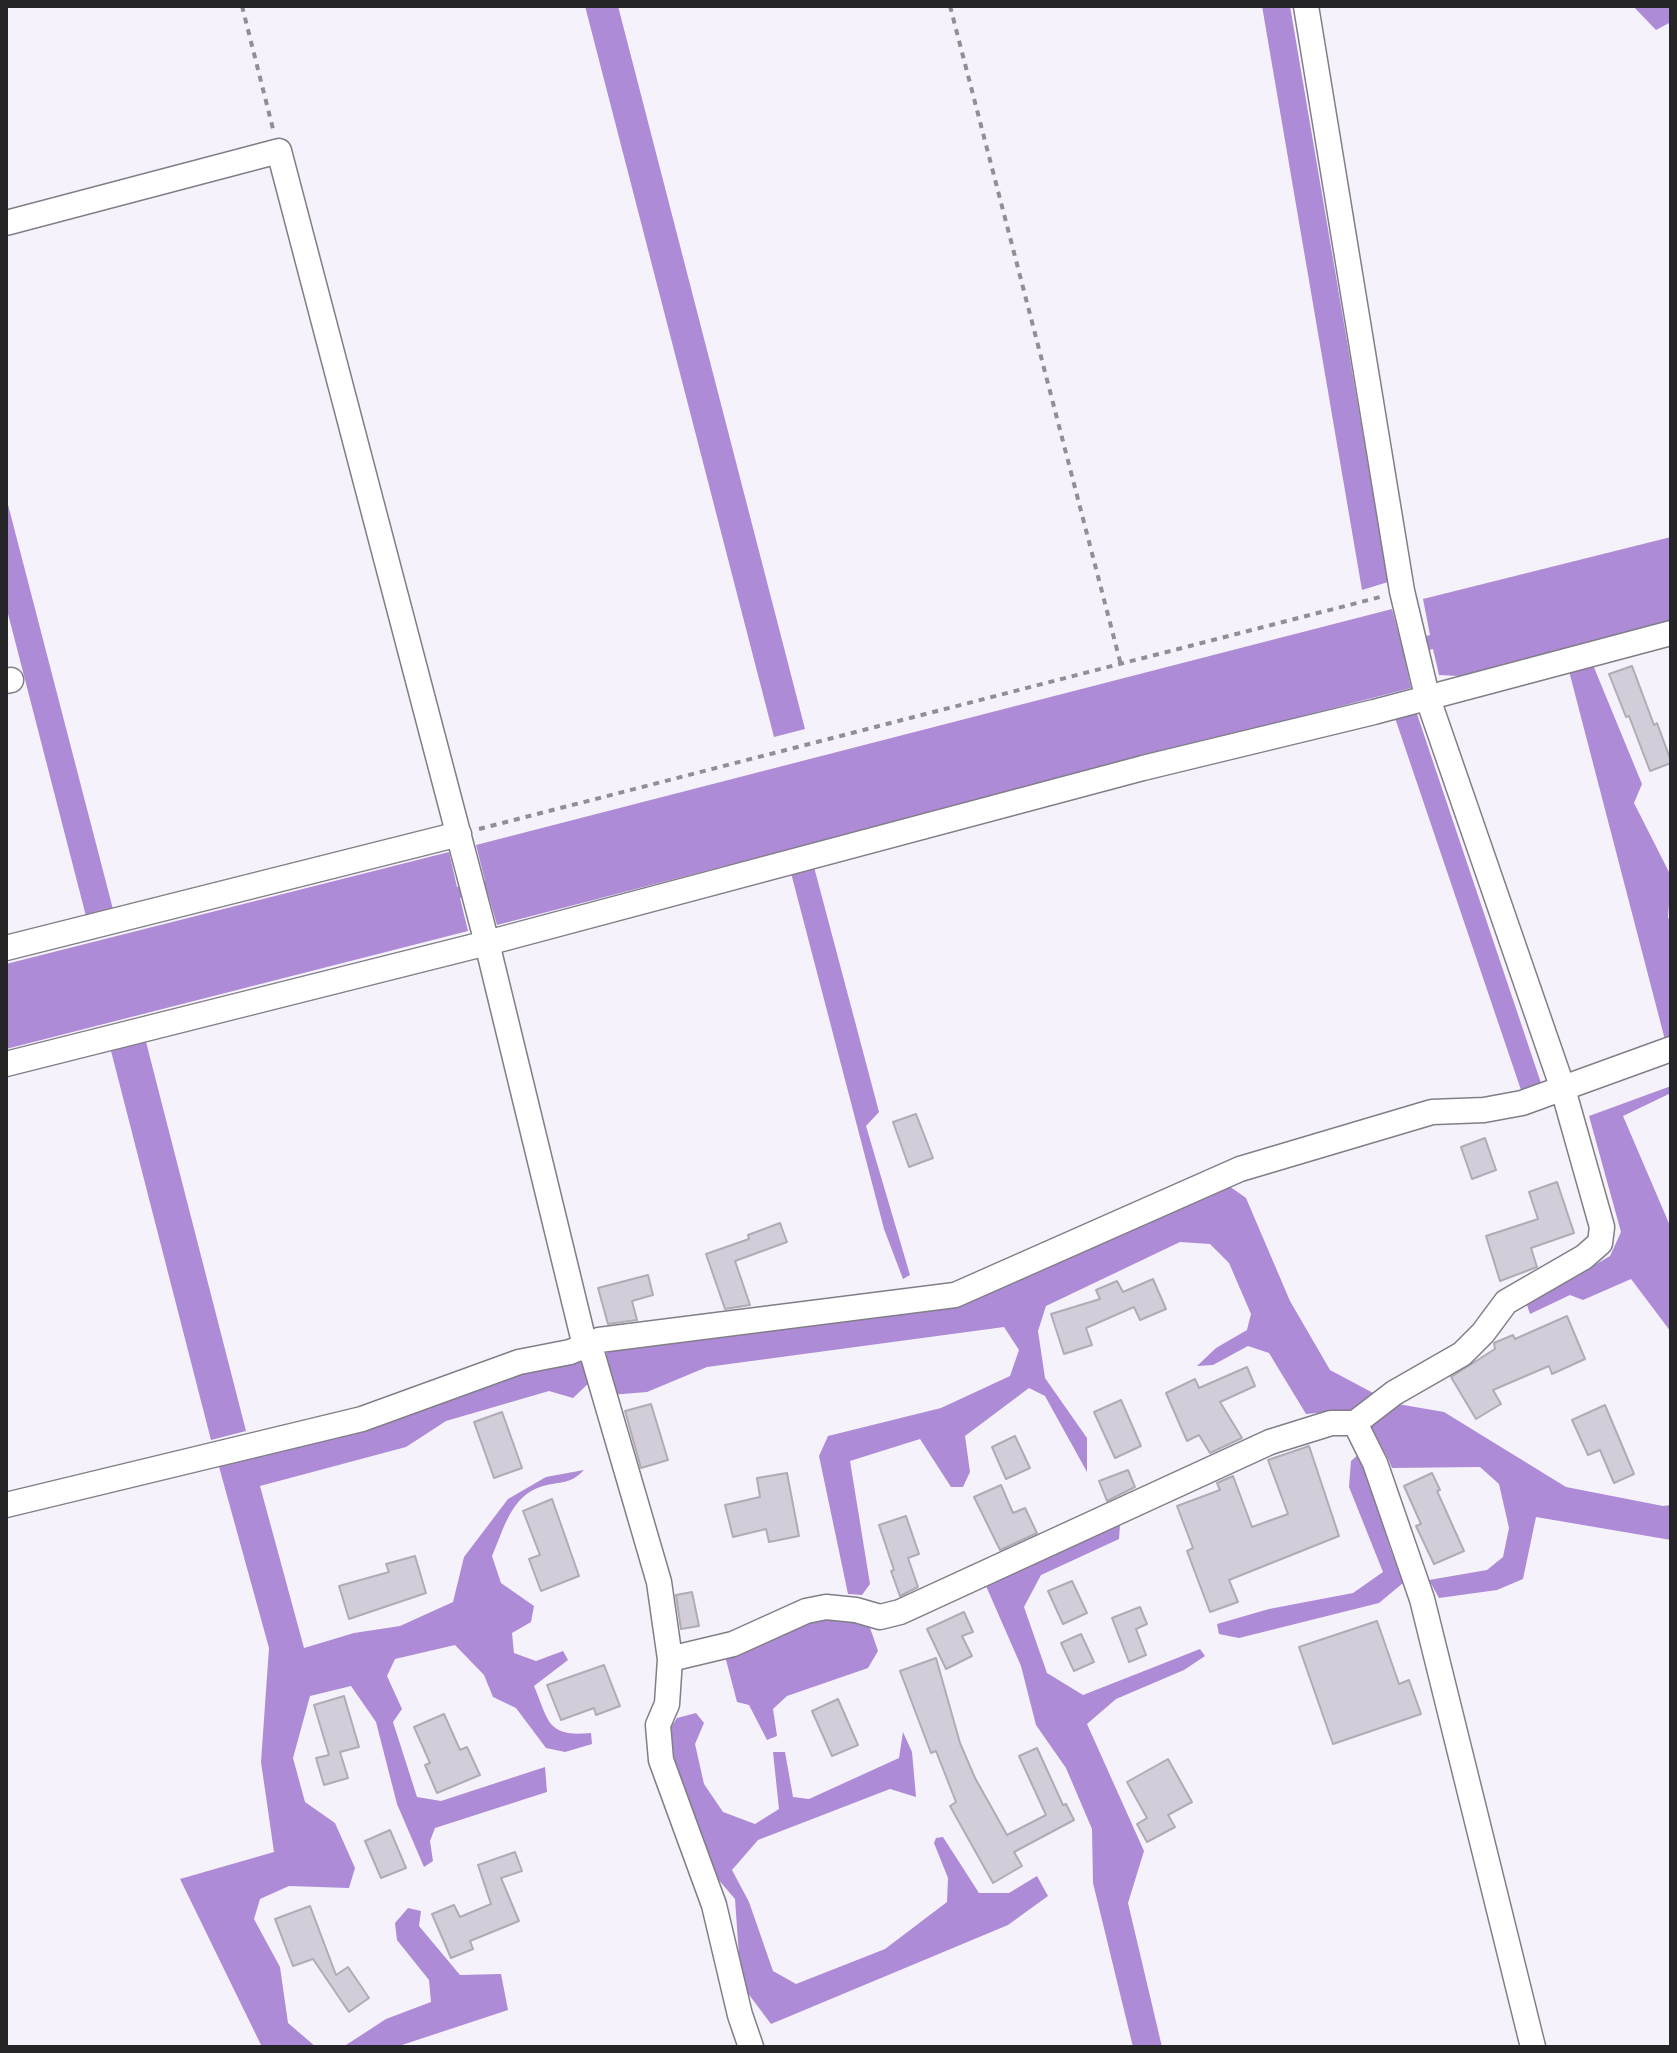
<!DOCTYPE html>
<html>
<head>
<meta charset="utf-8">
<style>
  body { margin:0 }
  #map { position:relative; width:1677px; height:2053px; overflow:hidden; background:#f6f2fc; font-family:"Sofia Sans Condensed",sans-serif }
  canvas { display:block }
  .frame { position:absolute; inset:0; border:8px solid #252427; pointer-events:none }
</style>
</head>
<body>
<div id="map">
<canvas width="1677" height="2053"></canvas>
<div class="frame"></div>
</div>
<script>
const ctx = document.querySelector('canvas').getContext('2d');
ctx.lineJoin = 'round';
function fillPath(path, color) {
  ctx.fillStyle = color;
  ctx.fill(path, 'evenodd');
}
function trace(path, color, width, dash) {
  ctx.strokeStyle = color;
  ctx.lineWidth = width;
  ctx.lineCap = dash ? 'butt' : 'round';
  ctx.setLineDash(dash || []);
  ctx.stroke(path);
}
fillPath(new Path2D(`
  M585 6H618L805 729 774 737Z
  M1262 6H1290L1388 582 1362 590Z
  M1633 6H1671V22L1656 30Z
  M6 497 114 913 87 920 6 606Z
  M1671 537V621L1459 676 1439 675 1433 649 1404 656 1411 688 497 925 487 891 460 898 468 931 6 1049V964L449 852 457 887 485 881 476 845 1392 609 1401 643 1430 635 1423 599Z
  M1593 665 1642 784 1634 803 1671 876 1668 917 1671 925V1038L1665 1040 1569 671Z
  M1416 711 1541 1083 1521 1090 1395 718Z
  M814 867 879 1112 866 1126 910 1275 903 1279 884 1229 791 873Z
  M145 1038 246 1431 211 1440 110 1047Z
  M1671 1086V1093L1623 1116 1671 1228V1332L1631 1279 1583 1300 1570 1295 1530 1314 1527 1305 1610 1256 1621 1232 1589 1116Z
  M1229 1186 1246 1198 1290 1301 1330 1370 1392 1403 1444 1412 1566 1487 1663 1506 1671 1505V1540L1536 1517 1523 1579 1497 1590 1439 1598 1429 1580 1487 1570 1503 1557 1509 1528 1499 1484 1480 1467 1392 1468C1385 1450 1373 1434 1367 1416L1351 1410 1306 1414 1269 1353 1248 1346 1213 1365 1197 1366 1216 1348 1247 1330 1251 1314 1229 1263 1210 1244 1180 1242 1046 1306 1038 1331 1045 1378 1087 1438V1472L1045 1396 1029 1388 965 1436 970 1472 963 1487H951L920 1439 850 1461 870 1584 862 1595 848 1594 819 1456 828 1436 941 1408 1010 1376 1019 1350 1004 1327 707 1367 647 1392 610 1395 593 1379 573 1398 549 1391 446 1421 406 1447 260 1486 304 1648 354 1633 400 1626 453 1602 464 1557 508 1499 546 1477 584 1470C570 1485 561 1481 543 1486 511 1495 504 1529 492 1556L501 1583 534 1606 531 1622 512 1633 514 1653 536 1661 563 1651 568 1660 534 1686C549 1722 547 1737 591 1733L592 1744 565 1752 546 1748 516 1708 493 1697 484 1675 455 1645 395 1659 387 1676 402 1709 393 1722 417 1797 441 1801 545 1767 547 1792 435 1828 430 1841 433 1861 424 1867 397 1804 376 1722 351 1686 310 1696 293 1758 305 1802 335 1823 355 1868 349 1888 289 1886 260 1899 254 1919 280 1967 288 2023 316 2047H262L180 1879 274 1852 261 1762 269 1648 218 1463 519 1371 578 1357 601 1358 610 1350 854 1321 979 1297Z
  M1361 1452 1389 1545 1403 1583 1379 1603 1239 1638 1219 1634 1217 1624 1269 1609 1353 1593 1383 1572 1349 1487 1351 1461Z
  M1120 1525 1119 1539 1041 1575 1024 1607 1047 1673 1083 1695 1200 1649 1205 1656 1184 1670 1116 1699 1087 1724 1144 1851 1128 1903 1162 2047H1133L1093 1883 1092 1829 1066 1768 1036 1725 1021 1666 986 1586Z
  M809 1617 867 1619 878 1651 868 1668 787 1696 773 1709 777 1736 767 1740 749 1705 737 1702 725 1656Z
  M696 1713 704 1723 695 1744 704 1784 723 1812 755 1824 779 1809 773 1752H785L793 1797 809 1799 899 1758 903 1732 912 1752 916 1797 890 1789 758 1840 732 1870 749 1902 773 1971 796 1984 885 1949 947 1902 948 1878 934 1843 936 1838 943 1837 979 1893H1009L1037 1876 1048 1896 1008 1925 771 2024 741 1984 735 1899 717 1878 675 1761 668 1732 677 1718Z
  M408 1908 421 1911 419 1926 460 1975 501 1974 508 2010 402 2045V2047H343L386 2019 431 2002 429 1980 397 1940 395 1923Z`), '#ad8bd6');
const building = new Path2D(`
  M1632 666 1654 725 1657 723 1671 761V763L1650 771 1629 716 1626 717 1609 674Z
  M916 1114 933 1158 909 1167 893 1122Z
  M1485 1138 1496 1170 1472 1179 1461 1147Z
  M1557 1182 1574 1233 1531 1248 1537 1267 1500 1281 1486 1236 1538 1219 1529 1192Z
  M780 1223 787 1242 735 1261 750 1305 725 1309 706 1254 749 1239 748 1235Z
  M648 1275 653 1295 632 1301 637 1320 608 1324 598 1288Z
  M1153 1279 1166 1309 1140 1320 1134 1307 1086 1328 1092 1345 1064 1354 1051 1314 1100 1299 1096 1290 1117 1281 1123 1292Z
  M1567 1316 1585 1359 1552 1374 1549 1366 1493 1390 1501 1404 1476 1419 1451 1377 1495 1349 1494 1343 1513 1335 1515 1339Z
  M1247 1367 1255 1386 1220 1402 1242 1438 1210 1453 1199 1435 1187 1441 1166 1393 1195 1379 1199 1388Z
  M1121 1400 1141 1446 1115 1458 1094 1412Z
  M651 1404 668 1460 641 1468 625 1411Z
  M1605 1405 1634 1474 1614 1483 1600 1450 1588 1455 1572 1420Z
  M502 1412 522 1468 494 1478 474 1422Z
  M1015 1436 1030 1468 1006 1479 992 1447Z
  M1309 1446 1339 1536 1229 1580 1238 1602 1210 1612 1187 1551 1193 1548 1177 1506 1220 1490 1217 1483 1233 1476 1252 1527 1288 1514 1268 1460Z
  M1128 1470 1135 1487 1107 1501 1099 1481Z
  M787 1473 799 1536 769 1542 766 1529 733 1537 725 1505 760 1497 757 1478Z
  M1432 1473 1440 1490 1437 1491 1464 1551 1434 1564 1416 1526 1421 1524 1404 1486Z
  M1001 1485 1013 1513 1025 1508 1037 1533 1000 1550 974 1497Z
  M552 1499 579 1576 541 1591 529 1559 540 1555 523 1511Z
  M906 1516 919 1554 908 1558 918 1587 900 1596 891 1571 894 1570 879 1525Z
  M415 1556 426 1593 349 1619 339 1586 389 1572 386 1564Z
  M1072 1581 1087 1613 1063 1624 1048 1591Z
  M692 1592 699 1626 681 1629 676 1595Z
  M1140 1607 1147 1624 1136 1629 1146 1655 1129 1662 1112 1618Z
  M964 1612 973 1632 962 1636 972 1656 946 1669 927 1629Z
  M1377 1621 1399 1684 1409 1680 1421 1714 1333 1744 1299 1647Z
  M1081 1634 1094 1662 1074 1671 1061 1643Z
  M936 1658 960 1743 975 1778 1007 1835 1046 1815 1019 1756 1037 1748 1063 1805 1066 1804 1074 1820 1014 1852 1022 1866 993 1883 950 1806 956 1802 936 1751 931 1753 900 1671Z
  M604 1665 620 1706 596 1715 594 1708 561 1720 547 1685Z
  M344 1696 359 1747 340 1752 348 1778 324 1785 316 1758 329 1755 314 1705Z
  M838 1699 858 1745 832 1756 812 1711Z
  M444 1714 460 1750 467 1747 480 1775 437 1793 425 1765 430 1763 414 1727Z
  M1168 1759 1192 1802 1168 1815 1175 1827 1147 1842 1137 1824 1147 1818 1127 1782Z
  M390 1830 406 1868 381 1878 365 1841Z
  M515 1852 522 1871 501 1878 519 1921 470 1941 473 1949 451 1958 432 1914 454 1905 460 1917 491 1904 478 1865Z
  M310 1906 336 1975 348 1967 369 1998 349 2012 313 1959 293 1966 275 1919Z`);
fillPath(building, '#d2cdd8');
trace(building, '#b0acb6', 2);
const minor = new Path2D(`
  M6 223 279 151 487 943 585 1346 593 1356 659 1582 670 1659 667 1704 658 1725 661 1760 714 1905 740 2015 751 2047
  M6 681 11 680
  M6 948 459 834
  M6 1064 487 943 1143 768 1374 712 1671 633
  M1355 1423 1375 1463 1422 1599 1533 2047
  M6 1505 362 1419 519 1362 570 1352 599 1340 955 1295 1240 1169 1432 1112 1484 1110 1522 1103 1671 1049
  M670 1659 733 1644 806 1611 826 1607 856 1610 880 1617 900 1612 1270 1442 1331 1423H1355L1394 1393 1462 1354 1483 1333 1506 1302 1584 1257 1600 1243 1602 1227 1563 1089 1427 696 1402 591 1306 6`);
trace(minor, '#827e88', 27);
trace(new Path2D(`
  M242 6 273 129
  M950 6 1121 665
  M479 829 1380 597`), '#918e95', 4, [6, 6]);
trace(minor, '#fff', 24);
</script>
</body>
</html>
